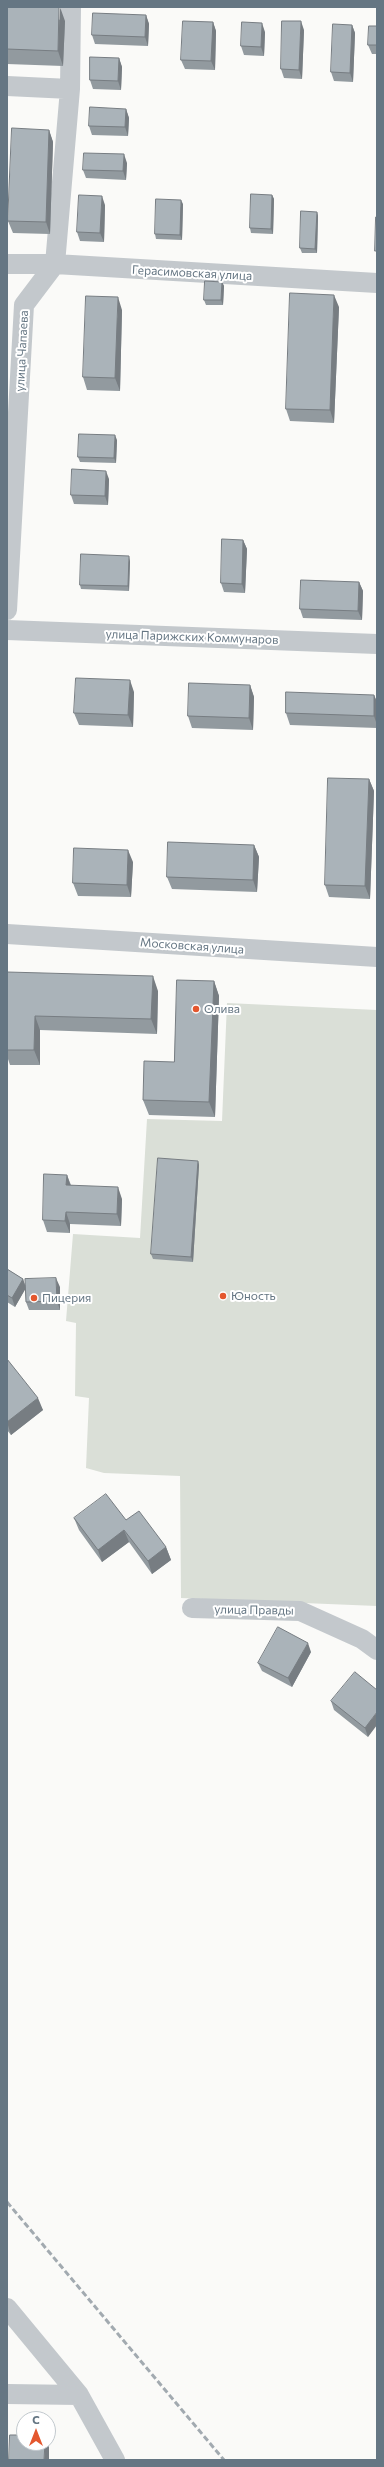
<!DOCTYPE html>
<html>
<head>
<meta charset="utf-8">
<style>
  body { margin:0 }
  #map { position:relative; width:384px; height:2467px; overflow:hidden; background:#fafaf8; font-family:Commissioner,sans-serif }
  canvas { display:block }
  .frame { position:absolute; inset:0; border:8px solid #657683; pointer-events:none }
  .north { position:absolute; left:16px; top:2411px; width:40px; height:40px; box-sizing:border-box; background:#fff; border:1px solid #c1c8cd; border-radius:50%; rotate:0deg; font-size:11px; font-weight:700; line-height:16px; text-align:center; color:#657683 }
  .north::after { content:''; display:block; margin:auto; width:14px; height:18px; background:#e4572e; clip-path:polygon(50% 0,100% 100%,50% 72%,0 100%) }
</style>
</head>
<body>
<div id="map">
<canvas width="384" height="2467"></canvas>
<div class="frame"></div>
<div class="north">С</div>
</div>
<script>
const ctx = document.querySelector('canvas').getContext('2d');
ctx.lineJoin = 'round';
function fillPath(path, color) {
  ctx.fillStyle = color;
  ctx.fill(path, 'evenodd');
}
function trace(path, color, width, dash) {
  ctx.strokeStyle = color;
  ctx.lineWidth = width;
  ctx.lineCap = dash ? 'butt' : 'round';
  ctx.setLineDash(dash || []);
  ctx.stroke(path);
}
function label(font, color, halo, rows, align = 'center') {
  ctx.font = font + ' Commissioner,sans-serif';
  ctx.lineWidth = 4;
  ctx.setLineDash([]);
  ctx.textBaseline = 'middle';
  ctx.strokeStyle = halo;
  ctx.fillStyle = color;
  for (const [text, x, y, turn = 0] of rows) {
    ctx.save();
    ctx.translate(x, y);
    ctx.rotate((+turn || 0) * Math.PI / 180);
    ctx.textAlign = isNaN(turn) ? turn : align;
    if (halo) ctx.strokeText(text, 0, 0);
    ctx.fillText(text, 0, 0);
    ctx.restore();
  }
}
fillPath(new Path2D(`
  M227 1003 377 1010V1606L181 1598 180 1476 104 1473 86 1468 89 1398 75 1396 76 1323 66 1321 73 1234 140 1238 147 1119 222 1121Z`), '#dadfd7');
trace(new Path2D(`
  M7 86 70 89
  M7 264H55L377 283
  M7 610 24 305 55 264 70 89 71 7
  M7 630 377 644
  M7 934 377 957
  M192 1608 300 1611 362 1639 377 1650
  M7 2308 79 2395 115 2460
  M7 2394 79 2395`), '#c3c8cc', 20);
trace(new Path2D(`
  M7 2202 224 2460`), '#a2aab0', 3, [6, 3]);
fillPath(new Path2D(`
  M7 7 65 21 63 66 7 64Z
  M146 15 149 24 148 46 95 44 92 35Z
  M213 22 216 31 215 70 185 69 181 60Z
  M352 25 355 33 353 82 334 81 331 72Z
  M377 26V54H372L368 45Z
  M304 30 302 79 284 78 281 69Z
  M265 32 264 56 244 55 241 46Z
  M119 58 122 67 121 90 93 89 90 80Z
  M126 109 129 118 128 136 92 135 89 126Z
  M49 130 53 142 50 234 13 233 8 221Z
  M127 163 126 180 86 178 83 170Z
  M272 195 274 199 273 234 251 233 250 228Z
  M183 204 182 240 156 239 155 234Z
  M105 205 104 242 80 241 77 232Z
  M317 212 318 216 317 253H302L300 248Z
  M222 282 224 286 223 305H206L204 300Z
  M339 307 334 423 290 421 286 409Z
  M122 310 120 391 87 390 83 377Z
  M117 440 116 463 80 462 78 457Z
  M109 479 108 505 74 504 71 495Z
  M243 540 247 549 245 593 224 592 221 583Z
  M130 561 129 591 81 589 80 585Z
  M359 582 363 591 362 620 303 618 300 609Z
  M250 685 254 697 253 730 192 728 188 716Z
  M134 692 133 727 79 725 74 713Z
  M374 695 377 702V728L290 725 286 713Z
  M369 779 374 791 370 899 329 897 325 885Z
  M254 845 259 857 257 892 172 889 167 877Z
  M133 862 131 897 78 896 73 883Z
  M7 972 158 991 157 1034 40 1030V1065H10L7 1056Z
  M214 981 219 996 215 1117 149 1115 143 1100 174 1062Z
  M198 1161 199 1165 193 1262 153 1259 151 1254Z
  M67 1175 71 1185 122 1199 121 1226 70 1224V1233L47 1232 43 1220Z
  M7 1269 23 1279 25 1285 60 1287V1310H29L26 1302 25 1289 15 1307 7 1302Z
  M7 1359 43 1410 11 1435 7 1430Z
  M74 1518 126 1520 166 1547 171 1560 152 1574 129 1542 102 1562 79 1530Z
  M311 1652 292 1687 262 1671 258 1663Z
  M377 1690 368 1737 334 1710 331 1701Z`), '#929a9f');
fillPath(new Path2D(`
  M60 7 65 21 63 66 58 51Z
  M146 15 149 24 148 46 145 37Z
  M301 21 304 30 302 79 299 70Z
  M213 22 216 31 215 70 211 61Z
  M262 23 265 32 264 56 261 47Z
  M352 25 355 33 353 82 350 73Z
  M119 58 122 67 121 90 118 81Z
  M126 109 129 118 128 136 125 127Z
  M49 130 53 142 50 234 46 222Z
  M124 154 127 163 126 180 123 171Z
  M272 195 274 199 273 234 271 229Z
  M102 196 105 205 104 242 100 233Z
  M181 200 183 204 182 240 180 235Z
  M317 212 318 216 317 253 315 249Z
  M222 282 224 286 223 305 221 300Z
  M334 295 339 307 334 423 330 410Z
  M118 297 122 310 120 391 115 378Z
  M115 435 117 440 116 463 114 458Z
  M106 471 109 479 108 505 105 496Z
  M243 540 247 549 245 593 242 584Z
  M129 556 130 561 129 591 128 586Z
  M359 582 363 591 362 620 358 611Z
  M130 680 134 692 133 727 128 715Z
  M250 685 254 697 253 730 249 718Z
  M374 695 377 702V725L374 716Z
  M369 779 374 791 370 899 365 886Z
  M254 845 259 857 257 892 253 880Z
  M128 850 133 862 131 897 127 885Z
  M153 976 158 991 157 1034 151 1019Z
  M214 981 219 996 215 1117 209 1102Z
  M35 1016 40 1030V1065L34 1050Z
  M198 1161 199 1165 193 1262 191 1257Z
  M67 1175 71 1187 66 1185Z
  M118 1187 122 1199 121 1226 117 1214Z
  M66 1212 70 1224V1233L65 1221Z
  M56 1278 60 1287V1310L57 1301Z
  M23 1279 26 1288 15 1307 12 1298Z
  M38 1398 43 1410 11 1435 7 1422Z
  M124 1530 129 1542 102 1562 98 1550Z
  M166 1547 171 1560 152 1574 148 1561Z
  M308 1643 311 1652 292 1687 288 1678Z
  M377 1712V1725L368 1737 365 1728Z
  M45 2443H47L49 2447V2460H44Z`), '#777d82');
const building = new Path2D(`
  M7 7H59L58 51 7 49Z
  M93 13 146 15 145 37 92 35Z
  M183 21 213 22 211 61 181 60Z
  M282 21H301L299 70 281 69Z
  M242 22 262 23 261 47 241 46Z
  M333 24 352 25 350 73 331 72Z
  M369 26H377V45H368Z
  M90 57 119 58 118 81 90 80Z
  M90 107 126 109 125 127 89 126Z
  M12 128 49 130 46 222 8 221Z
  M84 153 124 154 123 171 83 170Z
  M251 194 272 195 271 229 250 228Z
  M79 195 102 196 100 233 77 232Z
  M156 199 181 200 180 235 155 234Z
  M301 211 317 212 315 249 300 248Z
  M376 217H377V251H375Z
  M205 281 222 282 221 300H204Z
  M290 293 334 295 330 410 286 409Z
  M86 296 118 297 115 378 83 377Z
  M79 434 115 435 114 458 78 457Z
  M72 469 106 471 105 496 71 495Z
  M222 539 243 540 242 584 221 583Z
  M81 554 129 556 128 586 80 585Z
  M301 580 359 582 358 611 300 609Z
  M76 678 130 680 128 715 74 713Z
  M189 683 250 685 249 718 188 716Z
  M286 692 374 695V716L286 713Z
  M328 778 369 779 365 886 325 885Z
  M168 842 254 845 253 880 167 877Z
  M74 848 128 850 127 885 73 883Z
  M7 972 153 976 151 1019 35 1016 34 1050H7Z
  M177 980 214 981 209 1102 143 1100 144 1061 174 1062Z
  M158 1158 198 1161 191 1257 151 1254Z
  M44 1174 67 1175 66 1185 118 1187 117 1214 66 1212 65 1221 43 1220Z
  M7 1269 23 1279 12 1298 7 1295Z
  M56 1278 57 1301 26 1302 25 1279Z
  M7 1359 38 1398 7 1422Z
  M106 1494 126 1520 139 1511 166 1547 148 1561 124 1530 98 1550 74 1518Z
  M278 1627 308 1643 288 1678 258 1663Z
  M355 1672 377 1690V1712L365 1728 331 1701Z
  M10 2435H24V2443H45L44 2460H9Z`);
fillPath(building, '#aab3b9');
trace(building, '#777d82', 1);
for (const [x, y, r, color] of [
  [196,1009,4,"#e4572e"],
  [223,1296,4,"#e4572e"],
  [34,1298,4,"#e4572e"]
]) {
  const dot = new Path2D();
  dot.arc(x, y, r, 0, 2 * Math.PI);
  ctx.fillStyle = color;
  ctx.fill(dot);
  trace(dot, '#fff', 1.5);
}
label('12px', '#657683', '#fff', [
  ["Герасимовская улица",192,273,3],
  ["улица Чапаева",22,351,-87],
  ["улица Парижских Коммунаров",192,637,2],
  ["Московская улица",192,946,4],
  ["улица Правды",254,1610,1]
]);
label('12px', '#657683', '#fff', [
  ["Олива",204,1009],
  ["Юность",231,1296],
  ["Пицерия",42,1298]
], 'left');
</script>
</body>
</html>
